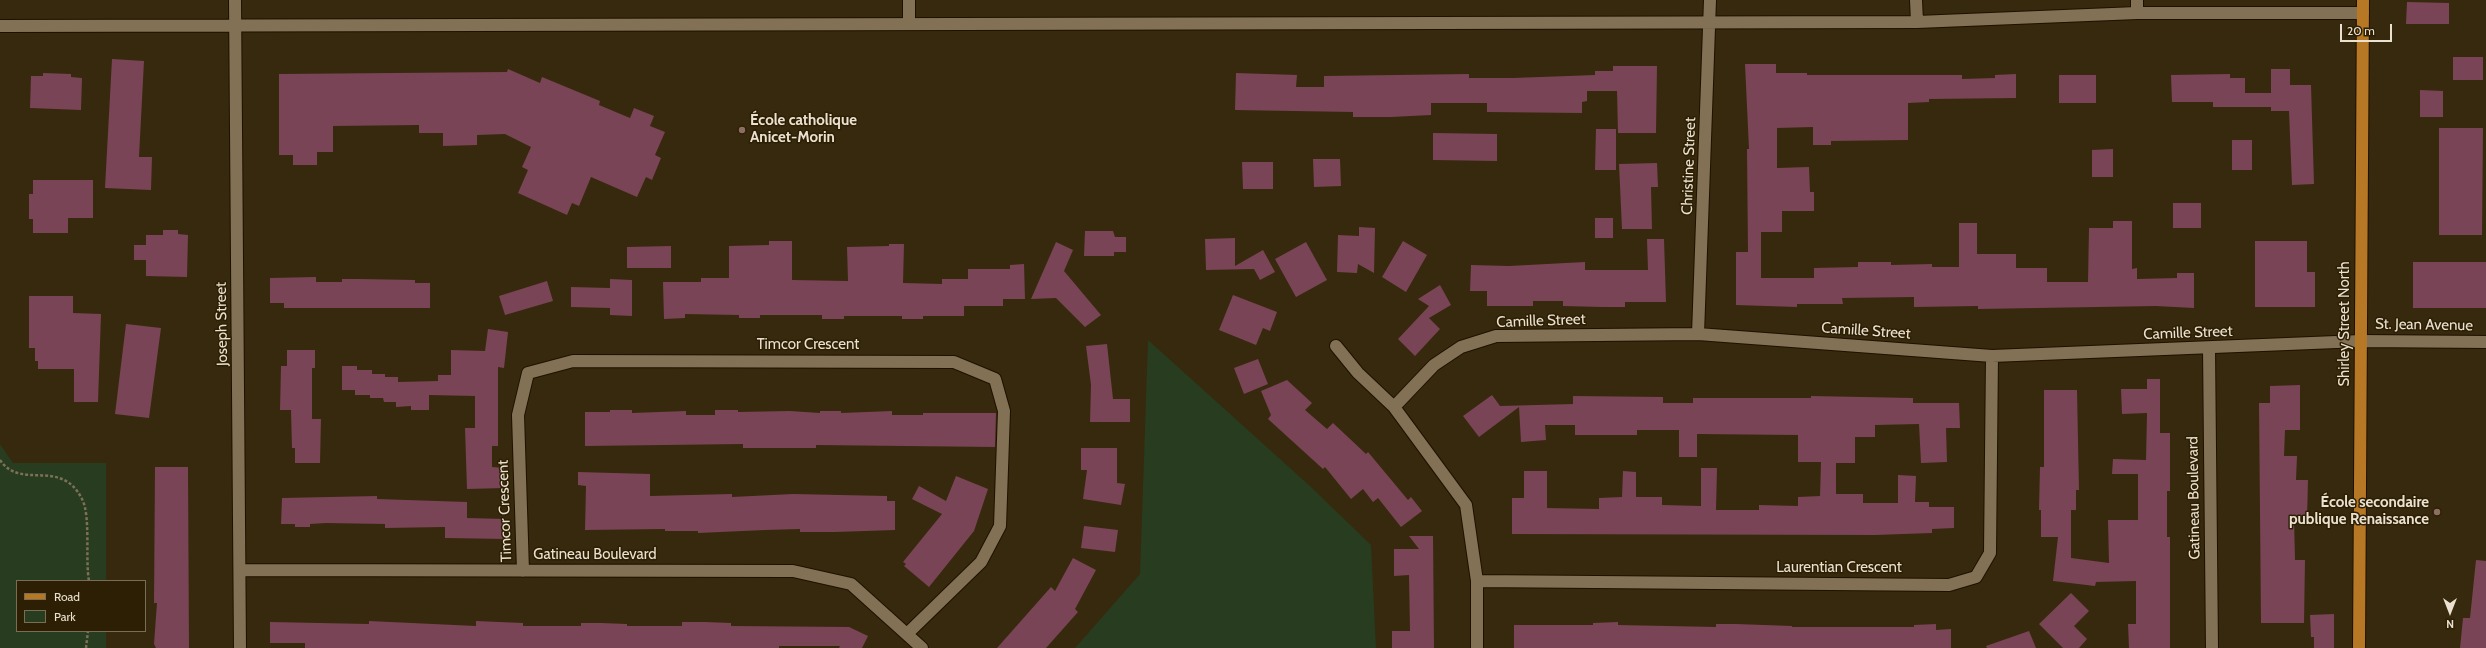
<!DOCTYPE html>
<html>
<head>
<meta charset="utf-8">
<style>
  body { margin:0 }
  #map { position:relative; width:2486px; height:648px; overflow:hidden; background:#37290d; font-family:Cabin,sans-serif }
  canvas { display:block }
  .legend { position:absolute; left:16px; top:580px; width:130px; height:52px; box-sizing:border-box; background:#2d1f03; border:1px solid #796d55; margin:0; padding:5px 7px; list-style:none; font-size:12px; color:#eae1d1 }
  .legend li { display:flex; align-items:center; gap:8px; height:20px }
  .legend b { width:20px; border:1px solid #796d55 }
  .north { position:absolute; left:2430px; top:592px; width:40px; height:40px; -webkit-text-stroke:3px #2d1f03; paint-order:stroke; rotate:180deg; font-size:11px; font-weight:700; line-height:16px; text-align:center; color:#eae1d1 }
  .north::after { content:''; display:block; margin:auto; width:14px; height:18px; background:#eae1d1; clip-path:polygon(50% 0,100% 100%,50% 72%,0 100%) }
  .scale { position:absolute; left:2340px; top:24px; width:52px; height:18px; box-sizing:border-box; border:2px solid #eae1d1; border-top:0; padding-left:5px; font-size:12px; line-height:14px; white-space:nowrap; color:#eae1d1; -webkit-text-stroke:3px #2d1f03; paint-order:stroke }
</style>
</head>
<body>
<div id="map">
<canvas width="2486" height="648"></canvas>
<ul class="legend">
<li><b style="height:5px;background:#b77825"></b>Road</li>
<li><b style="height:11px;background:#283c1f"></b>Park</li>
</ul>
<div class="north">N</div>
<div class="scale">20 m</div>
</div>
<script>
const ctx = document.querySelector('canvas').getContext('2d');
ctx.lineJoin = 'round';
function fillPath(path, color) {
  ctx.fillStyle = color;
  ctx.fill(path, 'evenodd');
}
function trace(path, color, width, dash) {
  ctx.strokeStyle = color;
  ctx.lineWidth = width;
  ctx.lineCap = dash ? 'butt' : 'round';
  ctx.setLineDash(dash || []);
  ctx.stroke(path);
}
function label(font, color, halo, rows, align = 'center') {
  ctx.font = font + ' Cabin,sans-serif';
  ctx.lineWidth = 3;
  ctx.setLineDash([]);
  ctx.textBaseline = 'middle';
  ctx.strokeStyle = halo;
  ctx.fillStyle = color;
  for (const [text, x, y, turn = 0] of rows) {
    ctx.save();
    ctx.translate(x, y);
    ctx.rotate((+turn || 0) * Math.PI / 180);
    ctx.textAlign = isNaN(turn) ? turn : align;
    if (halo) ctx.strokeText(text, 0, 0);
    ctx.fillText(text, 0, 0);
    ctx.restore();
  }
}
fillPath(new Path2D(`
  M1148 340 1311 487 1371 545 1376 648H1075L1140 574Z
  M0 444 13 463H106V581H17V631H106V648H0Z`), '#283c1f');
fillPath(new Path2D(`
  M2407 2 2449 3V24H2406Z
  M2453 57H2483V80H2453Z
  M112 59 144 61 139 157H152L151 190 105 188Z
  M1745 64H1776V73H1807V75H1962V79L1995 78V75L2016 74V98L1929 99V102L1908 103V140L1831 141V145H1813V127L1777 128V168L1809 167 1810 192H1814V211H1782V232H1761V278H1814V268L1858 267V262H1891V265L1932 264V267H1959V223H1977V254H2016V268H2047V282H2088L2089 228H2113V221H2132V269L2137 268V279L2177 278V273H2194V308L2156 306 1978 309V306L1914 307V297L1842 298 1843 304H1797V307L1736 305V252H1748L1747 149H1749Z
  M1613 66H1657L1656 133H1618L1617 91H1587V101L1582 102V113L1487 112V103H1431V115L1391 117H1353V112L1235 110 1236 73 1297 75 1296 87H1324V76L1469 74V78H1513L1595 75V71H1613Z
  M508 69 540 83 542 77 600 101 599 105 630 118 634 108 654 116 650 126 665 132 655 155 661 158 652 180 646 177 637 197 591 177 579 206 572 203 567 215 518 193 528 170 522 167 531 147 505 134 477 135V145L443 146V133H419V125L333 126V152H317V165H293V155H279V74L507 72Z
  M2271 69H2290V85H2311L2314 184 2292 185 2289 111H2271V107H2213V102H2172L2171 75 2230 74V78H2245V93H2271Z
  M43 73 71 74V77L82 78 81 110 30 108 31 76H43Z
  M2059 75H2096V103H2059Z
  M2420 90 2443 91V117H2420Z
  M2439 128H2483L2482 235H2439Z
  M1596 129H1616V170H1595Z
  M1433 133 1497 134V161L1433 160Z
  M2232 140H2252V170H2232Z
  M2113 149V177H2092V150Z
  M1313 159H1340L1341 186 1314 187Z
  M1242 162H1273V189H1243Z
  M1657 163 1658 187H1651L1652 229H1622L1619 164Z
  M33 180H93V218H68V233H33V219H29V194H33Z
  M2173 203H2201V228H2173Z
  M1595 218H1613V238H1595Z
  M1359 227 1375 228 1374 273 1358 264 1357 273 1337 272 1338 235 1359 236Z
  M163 230H178V234L188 235 187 277 146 276V260H134V245H146V235H163Z
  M1085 231H1113L1115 237H1126V252H1114V256H1084Z
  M1235 238V266L1263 250 1275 272 1260 280 1254 269 1206 270 1205 239Z
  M1647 239H1664L1666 302H1625V307H1602L1563 306V301H1533V306H1487V291H1470L1471 265 1509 266 1585 262V270H1648Z
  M769 241H792V280L848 281 847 247 889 246V244H904L903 283 942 284V279H968V269H1010V265L1024 264 1025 299H1003V306H964V316H923V319H902V316H844V319H822V315H760V318H739V315L685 314V318L664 319 663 282H701V278H729V246L769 245Z
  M1403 241 1427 255 1406 292 1382 277Z
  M2255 241H2307V272H2315V307H2255Z
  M1056 242 1073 250 1064 271 1101 315 1085 327 1056 298 1031 299Z
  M1306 242 1327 280 1296 297 1275 259Z
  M671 246V268H627V247Z
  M2413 262H2486V308H2413Z
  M316 277V282H342V279H358L415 280V283H430V308H284V303H270V278Z
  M610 279 632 280V316L610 315V308L571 307V287L610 288Z
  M547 281 553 301 505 315 499 296Z
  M1440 285 1451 305 1429 318 1440 329 1415 356 1398 339 1429 306 1418 299Z
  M1233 295 1277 312 1270 331 1263 328 1256 345 1219 330Z
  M29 296H73V313L101 314 98 402H74V369H38V361H35V348H29Z
  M126 324 161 328 149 418 115 414Z
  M488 329 508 332 504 368 498 367V446H492V467L504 468V488L467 489 465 428H475V396L429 395V410H411V406L396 407V402H384L383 398H370V395H355V390H342V366H357V370H372V374H385V377H398V382L438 381V375H451V350L485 351Z
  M1107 344 1113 399H1130V422H1090L1091 385 1086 346Z
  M287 350H315V368H312V419H321L320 463H295V448H292L291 410H280L281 366H287Z
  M1258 359 1268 384 1244 394 1234 368Z
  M2147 379H2160V433H2170V491H2167V537H2170V648H2129L2128 624H2136V581L2096 582 2095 586 2053 581 2058 537H2041V510H2039L2040 467H2044V390H2077L2079 490H2076V510H2071V558L2109 563 2108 520H2138V474H2112L2113 459 2146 460 2147 413 2122 414 2121 389H2147Z
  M1287 380 1312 403 1305 410 1327 429 1333 423 1366 454 1368 452 1408 500 1411 497 1422 511 1401 527 1378 498 1373 502 1363 489 1351 499 1325 467 1323 469 1268 419 1271 415 1261 391Z
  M2300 385V430H2285L2284 456H2297L2296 480H2308L2307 519H2294L2295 560H2305L2304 623H2261L2259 403H2270V386Z
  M1492 395 1500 406 1573 404V396L1663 397V403H1693V398H1811V396L1913 398V403H1959L1960 428H1946L1947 462 1921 463 1919 424 1875 425V437H1855V463H1836V494H1863V503H1898V475L1916 476 1915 502H1929V507H1954V528L1932 529V533L1875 535 1512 534V498H1524V471H1547V508L1599 509V498L1622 497 1623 471 1636 472V497H1662V505L1701 506V468H1717L1716 510H1759V505L1798 506V497L1820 496 1821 462H1798V435L1697 434V457H1679V430H1637V435H1575V425H1545L1546 440 1521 442 1519 407 1479 437 1463 416Z
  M610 410H632V413L686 411V415H715V410H738V412L790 411 820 413V411H841V413L892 411V415H923V413H996L995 447 816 445V448H743V444L585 446V412H610Z
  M1081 448H1117V483L1125 484 1121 505 1083 499 1087 470H1081Z
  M155 467H188L189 648H156L154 644 157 603H154Z
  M578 472 650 474V496L732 494V497L793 494 887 496V501H895V530L835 532H800V529L765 530 698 533V531H665V529L585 530 586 486 578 485Z
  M956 476 988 489 974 531 929 587 904 566 906 564 903 562 942 514 912 499 919 486 946 501Z
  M377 496V499L467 502V518L505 519V539L445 538V527L385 528V524L326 523 310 524V527H295V524H281L282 498Z
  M1084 526 1118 530 1115 552 1081 548Z
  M1409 536H1433L1434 648H1392V631H1410L1409 575 1394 576V549H1419Z
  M1073 558 1096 570 1075 609 1078 612 1046 648H997L1051 587 1055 591Z
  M2476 560 2486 561V648H2460L2463 618H2470Z
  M2071 593 2089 611 2074 626 2087 639 2079 648H2063L2039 624Z
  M2334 614V648H2314V637H2311L2310 615Z
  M369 621 476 626V621L523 623V626H581V623H601L627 624V626H682V622H705L731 623V626L849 627 868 636 862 648H839L840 646H779V648H305V643H270V622L369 624Z
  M1618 622V625L1716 627V624H1736L1792 626V627H1914V625L1936 624V630L1951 629V648H1514V625H1593V623Z
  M2029 631 2036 648H1987L1986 646Z`), '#794455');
const minor = new Path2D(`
  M235 0 240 648
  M1916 0 1917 22
  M2137 0V13
  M909 24V0
  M0 26 1917 22 2137 13H2363
  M1698 334 1710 0
  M1336 346 1358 373 1394 407 1466 505 1477 581V648
  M2209 348 2212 648
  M1394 407 1434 365 1461 347 1496 336 1698 334 1992 356 2361 341 2486 342
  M241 570 793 571 851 584 922 648
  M523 571 518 415 528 373 573 361 954 362 995 379 1004 411 1000 526 981 562 908 633
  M1477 581 1949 585 1976 577 1990 553 1992 356`);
const major = new Path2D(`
  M2359 648 2363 0`);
trace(minor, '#1e1100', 14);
trace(major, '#1e1100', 14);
trace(new Path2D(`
  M0 460C21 491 61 457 82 499 91 516 85 559 89 581
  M86 648 88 631`), '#7c7058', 2.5, [3, 2]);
trace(minor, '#827154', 12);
trace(major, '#b77825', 12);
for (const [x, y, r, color] of [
  [742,130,4,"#8d6e63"],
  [2437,512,4,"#8d6e63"]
]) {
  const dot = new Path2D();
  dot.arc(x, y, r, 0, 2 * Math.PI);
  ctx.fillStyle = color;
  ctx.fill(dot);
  trace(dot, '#2d1f03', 1.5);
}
label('bold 15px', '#eae1d1', '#2d1f03', [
  ["École catholique",750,121],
  ["Anicet-Morin",750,138],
  ["École secondaire",2429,503,"right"],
  ["publique Renaissance",2429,520,"right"]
], 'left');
label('15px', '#eae1d1', '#2d1f03', [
  ["Christine Street",1689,166,-88],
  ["Camille Street",1541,321,-2],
  ["Joseph Street",222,324,-91],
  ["Shirley Street North",2345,324,-90],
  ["St. Jean Avenue",2424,325,1],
  ["Camille Street",1866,331,4],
  ["Camille Street",2188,333,-2],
  ["Timcor Crescent",808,345],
  ["Gatineau Boulevard",2194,498,-91],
  ["Timcor Crescent",505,511,-92],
  ["Gatineau Boulevard",595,555],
  ["Laurentian Crescent",1839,568]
]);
</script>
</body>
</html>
